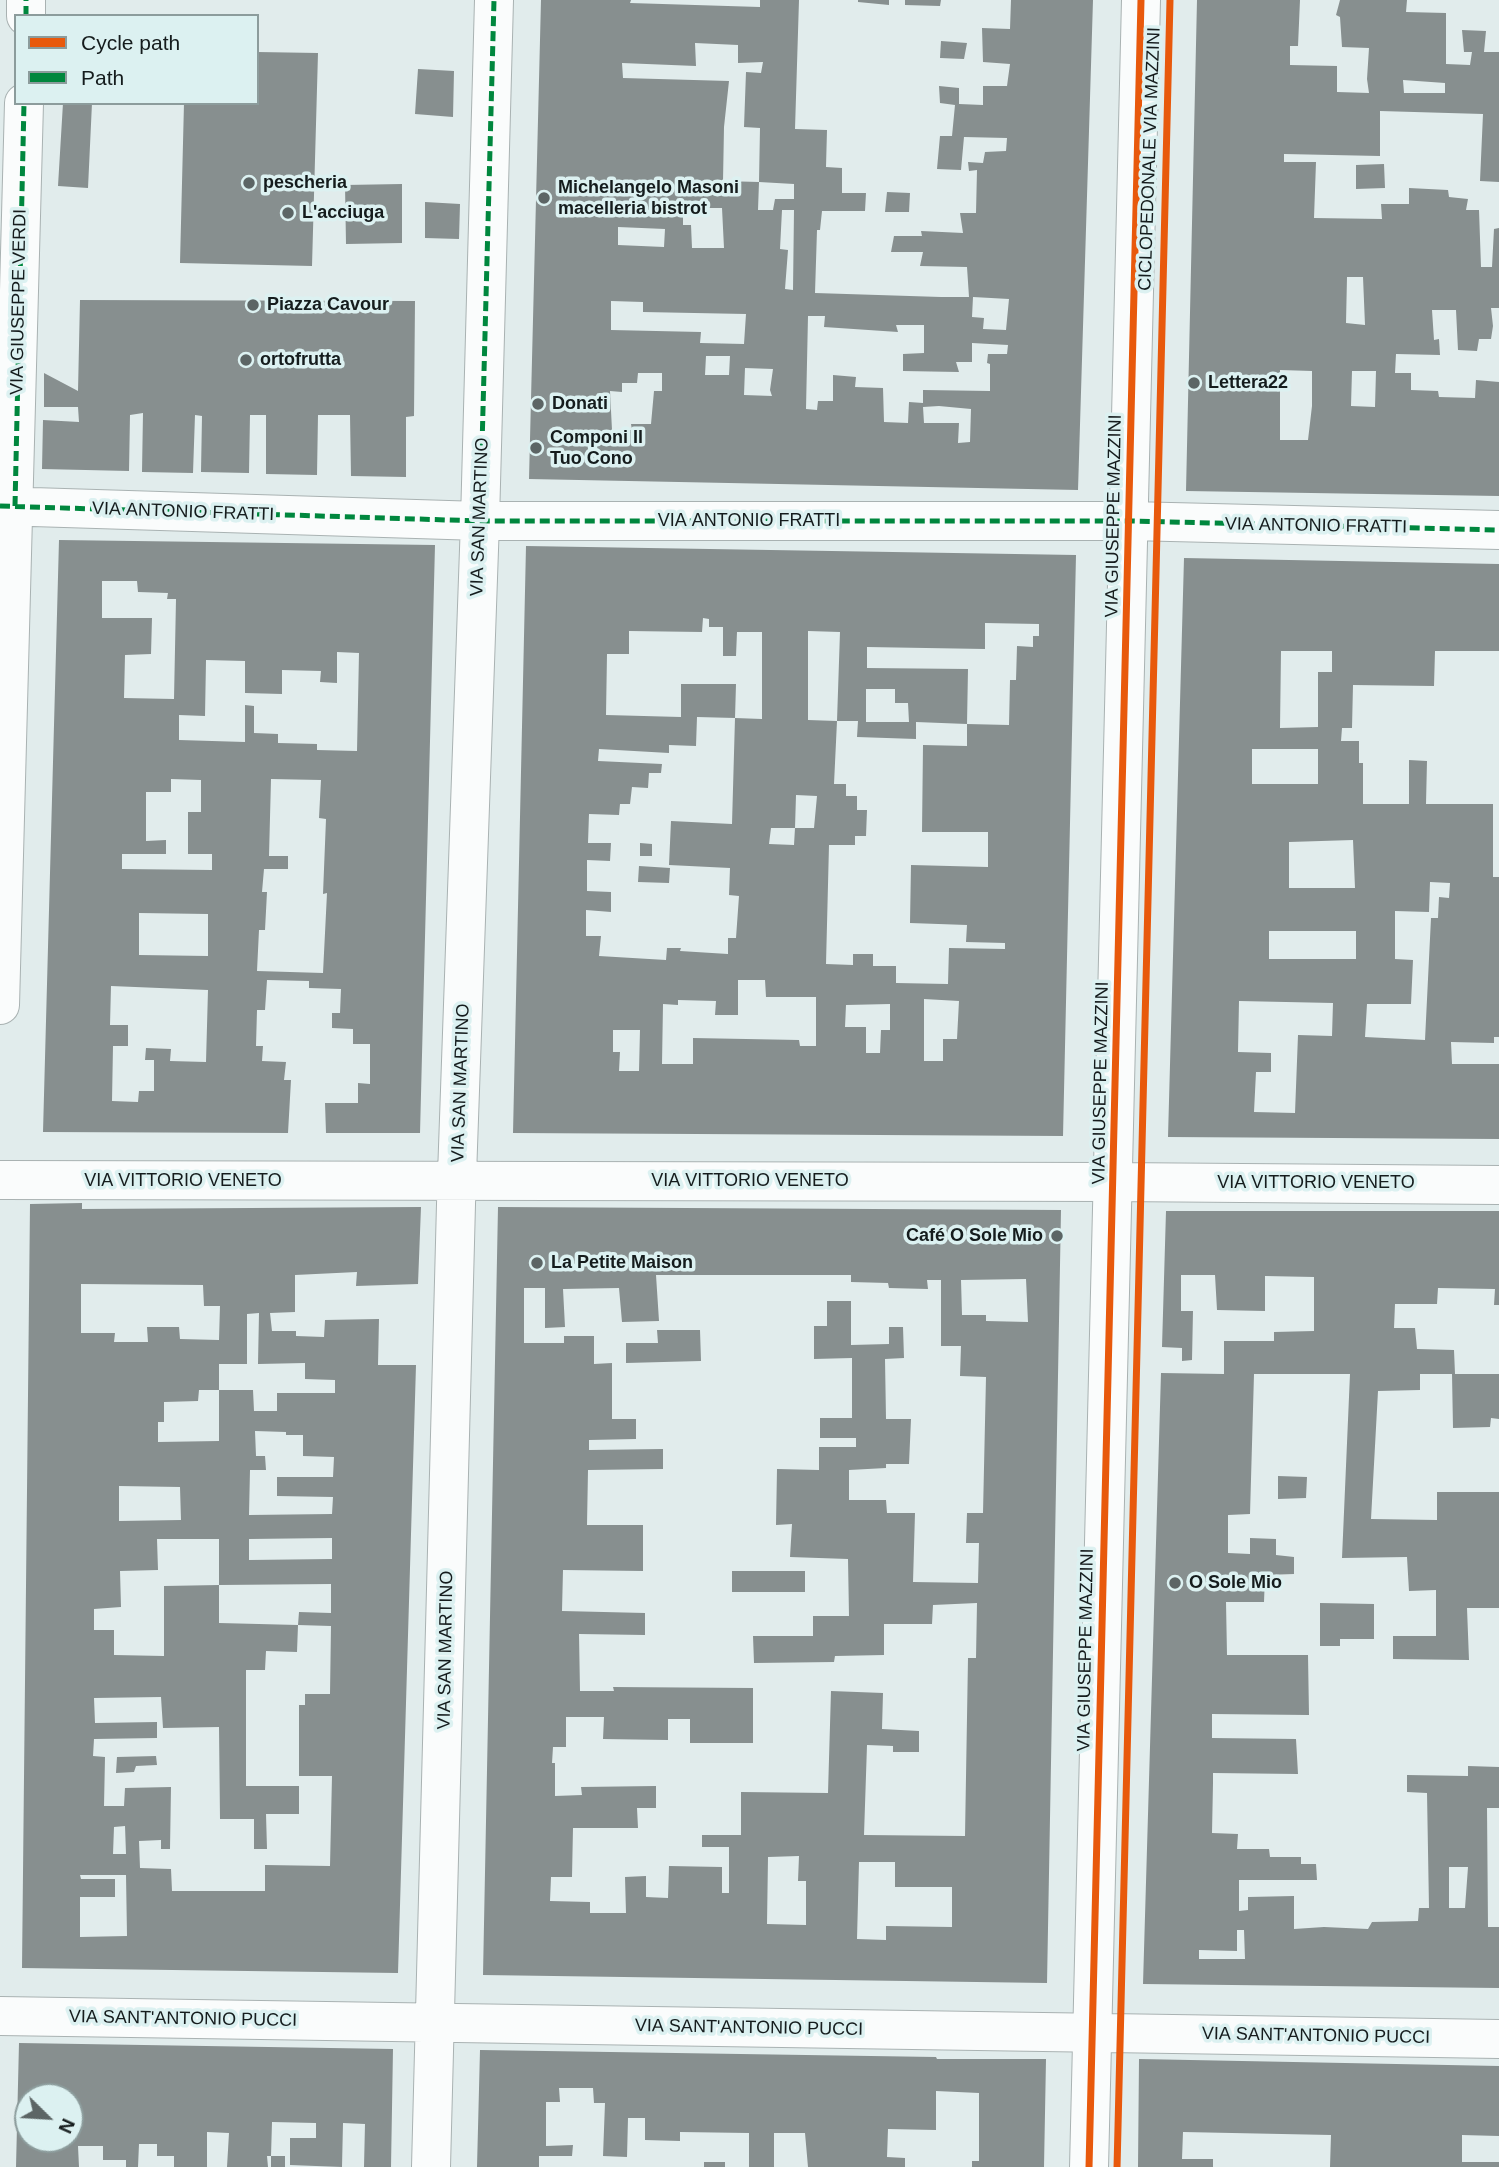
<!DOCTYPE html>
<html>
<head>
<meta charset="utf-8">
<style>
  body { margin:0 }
  #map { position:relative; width:1499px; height:2167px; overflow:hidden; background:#e1ecec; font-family:Helvetica,sans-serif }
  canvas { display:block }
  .legend { position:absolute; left:14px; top:14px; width:245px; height:91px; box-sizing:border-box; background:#dcf1f1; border:2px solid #8c9c9c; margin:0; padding:9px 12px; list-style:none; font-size:21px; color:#151c1d }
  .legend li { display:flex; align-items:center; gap:14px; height:35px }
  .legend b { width:35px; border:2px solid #8c9c9c }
  .north { position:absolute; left:14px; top:2083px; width:70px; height:70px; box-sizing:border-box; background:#dcf1f1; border:2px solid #8c9c9c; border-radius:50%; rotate:114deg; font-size:19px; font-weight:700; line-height:28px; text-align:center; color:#151c1d }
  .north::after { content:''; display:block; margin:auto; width:24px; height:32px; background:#5c6565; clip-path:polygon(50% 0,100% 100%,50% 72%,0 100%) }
</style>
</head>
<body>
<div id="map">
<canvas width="1499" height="2167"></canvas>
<ul class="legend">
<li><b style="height:9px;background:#e8590c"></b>Cycle path</li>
<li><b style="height:9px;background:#00873e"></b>Path</li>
</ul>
<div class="north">N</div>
</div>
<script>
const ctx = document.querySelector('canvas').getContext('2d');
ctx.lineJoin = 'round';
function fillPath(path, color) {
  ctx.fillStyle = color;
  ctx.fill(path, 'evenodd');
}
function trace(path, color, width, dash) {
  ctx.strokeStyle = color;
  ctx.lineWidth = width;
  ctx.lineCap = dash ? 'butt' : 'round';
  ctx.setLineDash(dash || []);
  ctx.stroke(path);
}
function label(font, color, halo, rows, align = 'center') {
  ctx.font = font + ' Helvetica,sans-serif';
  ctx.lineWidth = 7;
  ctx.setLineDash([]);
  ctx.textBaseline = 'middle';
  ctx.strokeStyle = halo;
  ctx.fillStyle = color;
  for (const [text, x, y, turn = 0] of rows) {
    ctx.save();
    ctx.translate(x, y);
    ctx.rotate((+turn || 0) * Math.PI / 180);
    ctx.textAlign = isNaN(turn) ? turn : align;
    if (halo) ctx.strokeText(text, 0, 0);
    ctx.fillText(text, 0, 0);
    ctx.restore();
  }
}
fillPath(new Path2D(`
  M541 0H631L630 3 760 7V0H799L795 129 827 130 826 167 842 168V193H866L865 211H822L820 230H817L815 293 941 297H969L967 267 920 266 923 252H891L894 236H922L921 231 963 233 960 213H976L977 170 969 171 968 162 983 163 985 152 1006 151 1007 138 964 137 961 170 937 169 940 136H952L955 105 940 103 939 86 959 88V104L983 105V86H1007L1010 64 983 62 982 28 1010 29 1011 0H1093L1078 490 529 479ZM695 43 738 45V63L763 62 761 73 746 72 744 127 760 128 759 182 794 184V199H775L773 210H758L759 182 723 181 724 127 729 81 623 78 622 63 696 66ZM683 208H722L724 248H692L691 225H683ZM782 210H794L793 290 785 289 788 250 780 249ZM618 227 665 229 664 247 618 245ZM973 297 1009 299 1006 330 983 329 984 318 972 317ZM611 301 643 302V312L746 314 744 344 700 343 701 332 611 330ZM808 316H825L824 327 898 332 896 325H924V353L903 354V371L959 372 956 362H972V343L1008 345 1007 354H988L987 363 990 364V391L923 390V403L909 402 908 423 884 422 883 388 855 387 856 377 833 375V401H818L817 410 806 409ZM706 356H730L729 375H705ZM745 368 773 369 770 390 772 396 744 395ZM638 373H662V391H654L651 424H631L632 430H612L610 391 622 392V383H637ZM939 406 971 409 970 442 958 443 959 423H924L923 407Z
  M858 0H889V5L858 2Z
  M905 0H941L940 6 905 5Z
  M1197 0H1300L1298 46H1290V65L1337 66V92L1369 93 1367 79 1369 48 1342 47 1340 17 1336 15 1340 0H1407L1406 12 1446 13V64L1470 65 1472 52H1464L1462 30 1486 31 1484 52H1499V182L1480 181 1483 114 1380 111V156L1284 154V162H1316L1314 218 1382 219 1381 204H1409V188L1448 190 1449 197 1468 199 1466 210H1479L1481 267H1492L1494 229 1499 228V308H1491L1493 326 1491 339H1479L1477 351 1458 350 1456 310H1432L1434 340 1439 339 1440 355 1396 354 1395 373H1411V390L1438 391 1439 397 1475 398 1476 380 1499 382V496L1186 491ZM1403 80 1445 83V93H1404ZM1347 277H1363L1365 325 1346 323ZM1280 370 1312 371V406L1308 440H1280ZM1352 371H1376L1375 407 1351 406Z
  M941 41 967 43 964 59 940 58Z
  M257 52 318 53 312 266 180 263 184 103H257Z
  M418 69 454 71 453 117 415 114Z
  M63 103H92L88 188 58 186Z
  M1384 164 1385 188 1356 189V165Z
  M402 184V243L346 244 345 185Z
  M887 192 910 193 909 212H885Z
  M425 202 460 204 459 239 425 238Z
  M80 300 415 301 414 416 406 417V477L351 476 350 415H318L317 475 266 474V415H250L249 473 201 472 202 416 195 415 193 473 142 472 143 413 130 415 129 471 42 469 43 420 79 422 78 407H44V373L78 391Z
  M59 540 435 545 420 1133H326L325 1103H358V1083L370 1084V1044H353V1029L332 1028V1013H340L341 989 309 988V981L267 980 265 1010H257L256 1046H263L262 1061 286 1062 284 1080H291L288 1133 43 1132ZM102 581H137L138 592 168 593 167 599H176L174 699 124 698 125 655 151 654 152 618H102ZM337 652 359 653 357 751 317 750V744L278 743V734L254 733V706L245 705V742L179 740V715L205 716 206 660 245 661V693L282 694V670L321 671 320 682 337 683ZM171 779 201 780V812H188V854H212V870L122 869V854H166V840L146 841V792H171ZM271 779 321 780 319 818 326 819 323 894 327 893 323 973 257 971 259 930H265L267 892H262L264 869H288V856H269ZM139 913 208 914V956L139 955ZM111 986 208 990 206 1062 170 1061 171 1049 146 1048 145 1060H154V1091H139L138 1102 112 1101 113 1046H128V1025H110Z
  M526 546 1076 555 1063 1136 513 1133ZM703 618 709 619V627H723V656H736L737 632H762V719L735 718 732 824 671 821 669 865 730 868 729 895 739 896 736 938H728V954L680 951 681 948H667L666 960 599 956 601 936H586V910L611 912V892L587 891V860L610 861 611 843H588L589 814 619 815 620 804H630L632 787 648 788 649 773H661L662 764 598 761 599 749 669 753V745L696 746 697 717 735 718 736 684H681V717L606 715 607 654H629V631L702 632ZM985 623 1039 624V636H1033V647L1017 646 1016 680H1010L1009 725 967 724V746L923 745 922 832H988V867L911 865 910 923 967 925 966 942 1005 943V949L949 948 948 984 896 983V966H873V954H853V965L826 964 829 845H855V836H866L867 810H857V796H846V784H834L837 721 808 720V631L840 632 837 721H858L857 737 916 739V722L967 724 968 669 867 668V647L985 649ZM866 689H895V703H908L909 722H866ZM796 795 817 796 814 828H795L794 845 769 844 771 828H795ZM738 980H765L766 997H816V1046H800L799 1040 693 1038V1064H662L663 1004 678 1005V1000L716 1001 715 1015H738ZM924 999 959 1001 957 1039H943V1061H924ZM890 1004V1030H881L880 1053H866V1027H845L846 1005ZM613 1030H640L639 1071H619L620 1052H613Z
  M1184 558 1499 564V651H1435L1434 686 1353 685 1352 728H1342L1341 741H1359V763H1363V804H1409V760L1427 761 1426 804H1493V877H1499V1037H1494V1043L1451 1042 1452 1064H1499V1139L1168 1137ZM1281 651H1332V672H1318V727L1280 728ZM1252 749H1318V784H1252ZM1353 840 1355 888H1289V842ZM1430 882 1450 883 1449 898 1439 897 1438 918H1431L1425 1040 1365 1037 1367 1004H1411L1413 960 1395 959V911L1429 912ZM1269 931H1356V959H1269ZM1239 1001 1333 1003 1332 1036 1298 1035 1295 1113 1254 1112 1256 1072H1271V1053L1238 1052Z
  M640 843 652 844V856H640Z
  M639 866 670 868 669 883 638 882Z
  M82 1203V1209L421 1207 418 1284 356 1286 357 1272 295 1275V1312L270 1313 272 1331H296V1336L324 1337 325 1320 379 1319 378 1365H416L398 1973 22 1968 30 1204ZM81 1284 203 1285 204 1306H220L219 1340 180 1339 179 1327H147L148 1342H114L115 1333H81ZM259 1313 258 1364 305 1363V1379L335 1380V1393H277V1411H254L253 1390H219V1364H247V1314ZM199 1390H219V1441L158 1442V1422H164V1402L198 1401ZM255 1431 286 1432V1435H303V1456L334 1457 333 1477H277V1496L333 1497 332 1514 249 1515 250 1470H266L265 1456H256ZM119 1486 180 1487 181 1520 119 1521ZM332 1538V1559L249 1560V1539ZM157 1539H219V1585L331 1584V1613L299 1612 298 1625 331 1626 330 1694H305V1705H299V1776H332L330 1866 265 1865V1891H172L171 1869 140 1868 139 1841 161 1840V1849H170L171 1787 125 1788 124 1806H104L105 1757 93 1756 94 1739 157 1738V1722L95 1723 94 1698 161 1697 163 1728 219 1727 220 1819H254V1849H267L266 1814H299V1786H246V1670H265L266 1651 297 1652 298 1625 219 1623V1585L164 1586V1656L114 1655V1630H94V1609L121 1607 120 1571 158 1570ZM125 1826 126 1854H113L114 1827ZM80 1875H126L127 1936 80 1937V1897H115V1879H81Z
  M498 1207 1061 1210 1047 1983 483 1975ZM656 1275H851V1282L888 1283 889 1288 928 1289 927 1280H941V1346H961L960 1376 986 1377 983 1513H967L966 1543H979L978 1583 913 1582 915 1513H887L886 1500H849V1470L886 1468V1464H909L911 1419H886L885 1359 904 1358 903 1327H889V1344L851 1345V1301H827V1326H814V1359L852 1358V1418H820V1438H856V1447H819V1470L777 1469 776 1525 792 1524 790 1557 848 1559 849 1616H813V1636H753L754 1663 834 1662 835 1656 884 1655V1624H932L933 1605 977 1603 976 1658H968L965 1836 864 1835 867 1745 893 1746V1752H919V1731L882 1729 883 1693 831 1691 828 1793 741 1792V1835H702V1847H729V1893H722V1867L669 1866 668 1898 646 1897V1876L625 1877 626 1913H590V1902L550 1901 551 1877H572L573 1828H638L637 1808H656V1786L581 1787 582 1795 555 1796V1763H552L553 1747H566V1717H604L603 1739 668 1740V1719H690V1743H753V1688L613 1687 614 1691H580L579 1634 645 1635V1613L562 1611 563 1570 643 1571V1525H587L588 1470 663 1469V1449L589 1450V1440L636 1439V1419H612V1363L594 1364V1336H564V1343H524V1288H545V1328L565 1327 563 1289 619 1288 622 1322 659 1321ZM1026 1279 1028 1322 986 1321V1315H962L961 1280ZM799 1856 798 1881H806V1925L767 1924 768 1857ZM859 1862H895V1887H952V1927L886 1926V1940L857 1939Z
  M1166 1211H1499V1305H1494L1495 1289 1438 1288 1437 1304H1395L1394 1328H1415L1417 1349 1454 1350 1455 1374H1499V1419L1491 1418 1490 1427 1453 1428 1452 1374H1420V1390L1378 1391 1371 1519 1437 1520V1492H1499V1608H1467L1469 1660 1393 1659V1636H1436V1590L1409 1591 1407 1557 1342 1558 1350 1374H1254L1250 1514 1228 1515V1553L1250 1554V1538L1276 1539V1555L1294 1557V1574L1265 1575 1264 1602H1226L1227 1655H1308L1309 1715 1212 1714V1738L1296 1739 1298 1774 1213 1773V1783L1212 1833 1238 1834 1237 1849H1269L1270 1857H1301V1864H1316L1317 1880H1239V1911L1248 1910V1897L1294 1896V1929L1324 1927 1368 1929 1372 1922 1418 1921 1419 1908H1429L1427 1793 1407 1792V1775L1468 1776V1766L1499 1767V1808H1487L1488 1927H1499V1988L1143 1984 1161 1373 1224 1374V1341H1274V1332L1314 1331V1277L1265 1276V1311L1217 1310 1215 1275H1181V1311H1193L1192 1360 1182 1361V1348L1162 1347ZM1449 1867H1468L1465 1908H1449ZM1237 1930H1244L1245 1959H1199V1950L1237 1951Z
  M657 1330H700L701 1361 626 1363V1343H658Z
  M1278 1476 1307 1477 1306 1498 1278 1499Z
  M732 1571H805V1592H732Z
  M1320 1603 1374 1604V1639H1340V1646H1320Z
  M156 1756 157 1765 136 1766 134 1772 116 1773 117 1757Z
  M19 2043 393 2049 391 2167H364L365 2124 343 2123 342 2167 290 2165V2138H316V2123L272 2122 271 2156H285V2167H271V2156H267L268 2167H227L229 2133 207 2132V2167H174V2156H157V2144H139L138 2167H126V2160H103V2146H78L79 2167H16ZM28 2097H70V2139H28Z
  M480 2050 936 2057 937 2059H1046L1044 2167H972V2161H979V2093L936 2091V2130L888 2129 887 2157 905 2158V2167H808L805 2133H774V2167H749V2133L680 2132V2141L645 2140V2118H628L627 2157 603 2156 605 2103H594L593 2088H559L560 2102H546V2146L573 2145 572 2156H539V2167H477Z
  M1139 2059 1499 2066V2136L1462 2135V2162H1499V2167H1330L1331 2135 1183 2132 1182 2159H1213V2167H1138Z
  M704 2162H725V2167H704Z`), '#878f8f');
const street = new Path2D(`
  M26 16V0
  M0 506 480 521H1130L1499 530
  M0 1005 24 103
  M0 1180 1114 1182 1499 1185
  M0 2016 1499 2039
  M431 2167 456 1204 480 521 494 0
  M1089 2167 1141 0`);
trace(street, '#a9b2b2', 40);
trace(street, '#fafcfc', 38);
trace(new Path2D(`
  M26 16V0
  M0 506 480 521H1130L1499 530
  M15 506 24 103
  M480 521 494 0`), '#00873e', 5, [10, 5]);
trace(new Path2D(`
  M1089 2167 1141 0
  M1117 2167 1170 0`), '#e8590c', 7);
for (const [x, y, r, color] of [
  [249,183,7,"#5c6565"],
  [544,198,7,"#5c6565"],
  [288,213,7,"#5c6565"],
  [253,305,7,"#5c6565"],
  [246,360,7,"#5c6565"],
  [1194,383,7,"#5c6565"],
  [538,404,7,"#5c6565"],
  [536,448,7,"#5c6565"],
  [1057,1236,7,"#5c6565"],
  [537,1263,7,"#5c6565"],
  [1175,1583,7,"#5c6565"]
]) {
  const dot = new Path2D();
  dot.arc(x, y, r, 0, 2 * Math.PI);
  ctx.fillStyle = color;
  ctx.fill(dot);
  trace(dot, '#dcf1f1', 2.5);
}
label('18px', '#151c1d', '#dcf1f1', [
  ["CICLOPEDONALE VIA MAZZINI",1150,159,-88],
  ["VIA GIUSEPPE VERDI",19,302,-89],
  ["VIA ANTONIO FRATTI",183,512,2],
  ["VIA GIUSEPPE MAZZINI",1114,516,-89],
  ["VIA SAN MARTINO",480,517,-88],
  ["VIA ANTONIO FRATTI",749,521],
  ["VIA ANTONIO FRATTI",1316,526,1],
  ["VIA SAN MARTINO",461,1083,-88],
  ["VIA GIUSEPPE MAZZINI",1101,1083,-89],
  ["VIA VITTORIO VENETO",183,1181],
  ["VIA VITTORIO VENETO",750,1181],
  ["VIA VITTORIO VENETO",1316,1183],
  ["VIA SAN MARTINO",446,1650,-89],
  ["VIA GIUSEPPE MAZZINI",1086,1650,-89],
  ["VIA SANT'ANTONIO PUCCI",183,2019,1],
  ["VIA SANT'ANTONIO PUCCI",749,2028,1],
  ["VIA SANT'ANTONIO PUCCI",1316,2036,1]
]);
label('bold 18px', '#151c1d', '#dcf1f1', [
  ["pescheria",263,183],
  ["Michelangelo Masoni",558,188],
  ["macelleria bistrot",558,209],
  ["L'acciuga",302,213],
  ["Piazza Cavour",267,305],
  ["ortofrutta",260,360],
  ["Lettera22",1208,383],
  ["Donati",552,404],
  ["Componi Il",550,438],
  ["Tuo Cono",550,459],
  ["Café O Sole Mio",1043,1236,"right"],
  ["La Petite Maison",551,1263],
  ["O Sole Mio",1189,1583]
], 'left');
</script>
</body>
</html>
